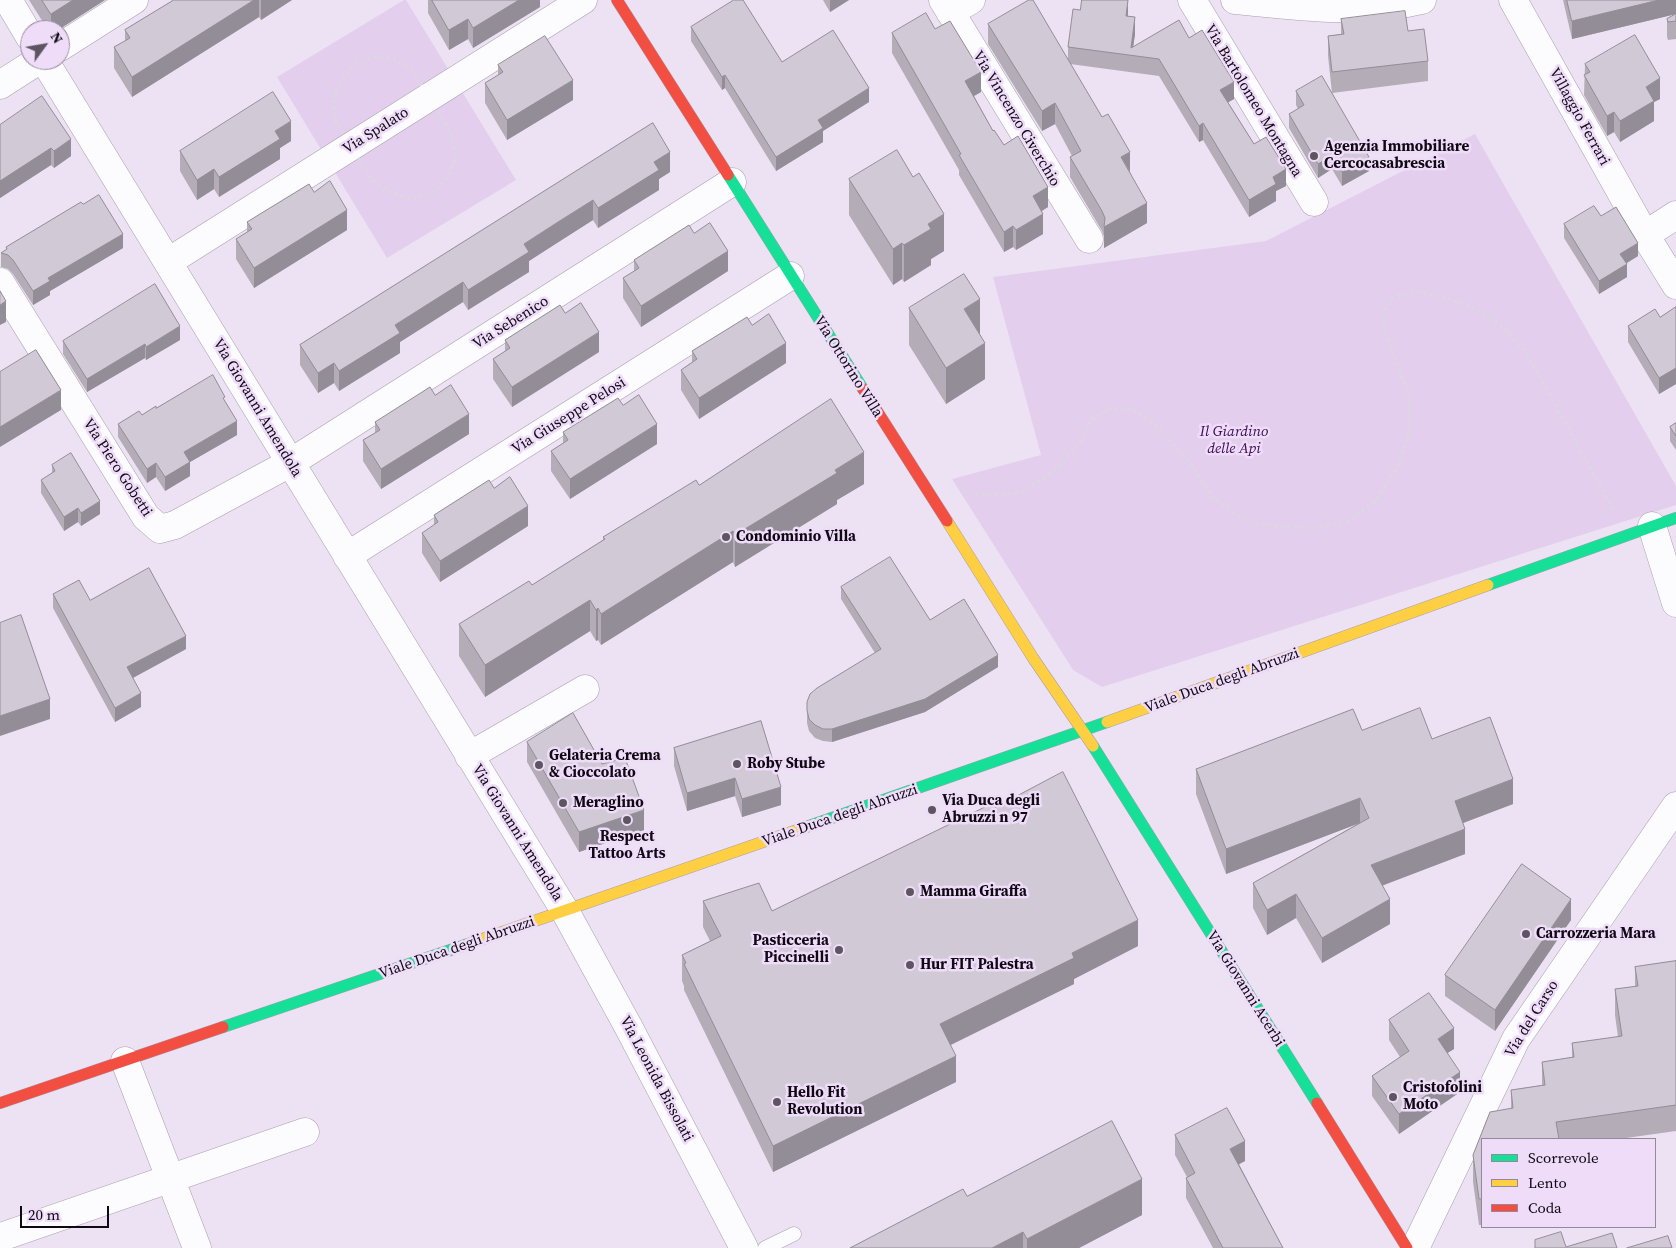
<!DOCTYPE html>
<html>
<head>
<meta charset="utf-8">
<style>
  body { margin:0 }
  #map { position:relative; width:1676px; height:1248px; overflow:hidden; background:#ede2f3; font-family:"Source Serif 4",serif }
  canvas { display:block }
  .legend { position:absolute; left:1481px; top:1138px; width:175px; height:90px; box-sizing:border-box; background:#eedcf9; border:1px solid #95889d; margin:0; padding:6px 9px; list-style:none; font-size:15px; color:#100913 }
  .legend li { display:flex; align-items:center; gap:10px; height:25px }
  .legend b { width:25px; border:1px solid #95889d }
  .north { position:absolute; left:20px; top:20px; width:50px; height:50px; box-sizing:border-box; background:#eedcf9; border:1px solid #95889d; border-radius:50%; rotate:58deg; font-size:14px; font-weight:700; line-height:20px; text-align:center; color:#100913 }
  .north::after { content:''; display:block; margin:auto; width:18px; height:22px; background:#5d5561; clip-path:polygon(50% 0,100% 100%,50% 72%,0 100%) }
  .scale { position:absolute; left:20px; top:1206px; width:89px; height:22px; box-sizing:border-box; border:2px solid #100913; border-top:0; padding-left:6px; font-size:15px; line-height:18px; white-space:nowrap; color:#100913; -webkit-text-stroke:4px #eedcf9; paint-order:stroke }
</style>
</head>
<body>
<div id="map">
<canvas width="1676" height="1248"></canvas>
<ul class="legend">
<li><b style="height:6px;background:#16e098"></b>Scorrevole</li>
<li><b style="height:6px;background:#ffcf43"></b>Lento</li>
<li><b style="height:6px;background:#f24e42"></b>Coda</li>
</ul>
<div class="north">N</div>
<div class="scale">20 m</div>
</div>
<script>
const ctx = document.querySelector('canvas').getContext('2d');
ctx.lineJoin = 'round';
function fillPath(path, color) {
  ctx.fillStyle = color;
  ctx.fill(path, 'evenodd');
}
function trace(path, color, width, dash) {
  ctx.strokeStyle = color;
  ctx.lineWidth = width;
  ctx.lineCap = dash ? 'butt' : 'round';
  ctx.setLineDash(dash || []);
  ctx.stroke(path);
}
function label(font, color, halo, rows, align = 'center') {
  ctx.font = font + ' "Source Serif 4",serif';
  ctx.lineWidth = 5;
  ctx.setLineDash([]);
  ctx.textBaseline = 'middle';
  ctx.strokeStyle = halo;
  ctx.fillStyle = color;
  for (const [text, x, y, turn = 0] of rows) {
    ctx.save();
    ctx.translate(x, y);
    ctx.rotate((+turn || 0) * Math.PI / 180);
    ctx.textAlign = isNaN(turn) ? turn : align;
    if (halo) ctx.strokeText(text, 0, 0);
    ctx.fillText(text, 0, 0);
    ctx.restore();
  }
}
fillPath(new Path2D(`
  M404 0H406L516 180 387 258 277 77Z
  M1475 134 1676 486V505L1102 687 1073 670 952 479 1041 455 993 277 1266 241Z`), '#e3cfed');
const lane = new Path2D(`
  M765 1248 794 1234`);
const street = new Path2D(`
  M8 0 30 37
  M943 0 1089 239
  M1192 0 1314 202
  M1235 0C1297 6 1360 15 1422 0
  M1513 0 1645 235 1676 285
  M950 12 971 0
  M60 47 134 0
  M44 60 565 911 629 1028 744 1248
  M0 85 39 60
  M1645 235 1676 215
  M168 262 583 0
  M0 282 146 517 160 529 175 525 290 463 732 182
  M1652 526 1676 603
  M347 556 790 276
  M469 756 585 689
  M125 1061 197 1248
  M1 1237 305 1132
  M1415 1248 1516 1039 1676 806`);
const fast = new Path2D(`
  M728 175 863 389
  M1488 585 1676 518
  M1093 746 1317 1103
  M806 827 1107 722
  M223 1027 468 944`);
const slow = new Path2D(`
  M947 521 1033 658 1093 746
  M1107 722 1488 585
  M468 944 806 827`);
const jam = new Path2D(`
  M617 0 728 175
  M863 389 947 521
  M0 1103 223 1027
  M1317 1103 1407 1248`);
trace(lane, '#a89fad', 15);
trace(street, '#a89fad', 29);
trace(fast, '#a89fad', 12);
trace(slow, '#a89fad', 12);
trace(jam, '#a89fad', 12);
trace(new Path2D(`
  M374 57 392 58 411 69 450 131 456 153 449 177 432 193 411 199 388 192 371 179 335 120 334 98 342 79 355 64Z
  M963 492 987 495 1020 493 1044 478 1063 462 1081 441 1090 421 1109 409H1132L1155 425 1190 463 1214 498 1246 521 1280 527 1316 528 1348 521 1375 502 1398 466 1409 433V397L1384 327V311L1394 297 1418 292 1447 298 1478 310 1503 327 1525 351 1614 510`), '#dcd9de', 3, [2.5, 4]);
trace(lane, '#fcfbfd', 14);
trace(street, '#fcfbfd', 28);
trace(fast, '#16e098', 11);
trace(slow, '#ffcf43', 11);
trace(jam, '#f24e42', 11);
fillPath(new Path2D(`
  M29 0H105L58 30H48Z
  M174 0H292L261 20 259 17 132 97 114 68V47L125 41V30Z
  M428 0H540V7L473 48 468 39 449 50 428 13Z
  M823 0H849L830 12Z
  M1563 0H1676V39L1668 40 1667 37V19L1676 14 1572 39Z
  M1080 10 1128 16 1135 34 1133 47 1189 38 1234 99 1228 102 1254 144 1286 186 1276 191V201L1249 217 1203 140 1199 142 1159 76 1070 64 1130 172 1147 223 1104 248V237L1102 231 1070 177V157L1072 156 1055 124 1042 131 988 44V24L1068 60V47Z
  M1341 19 1408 31 1428 61V81L1332 93 1328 56V36L1341 34Z
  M691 27 782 62 869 102 823 131V142L776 171 725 88 722 90 691 41Z
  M935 29 981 92 974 96 993 131 1048 207 1042 211 1043 234 1016 250 1013 247 1004 252 959 175V170L892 53V33Z
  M1585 64 1660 99 1654 102V121L1620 142 1614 132 1607 136 1584 95Z
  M498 65 573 100 507 140 485 103V83L498 75Z
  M1296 91 1369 171 1342 186 1332 169 1318 178 1289 128V114L1298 109 1296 105Z
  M653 123 670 172 659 179V190L598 228 593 220 558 242 529 261V272L468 310 463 302 400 342V353L339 391 334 383 318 393 300 365V345Z
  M0 125 71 156 54 168 51 165 0 198Z
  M291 141 280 148V159L219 197 214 189 197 200 180 171V151Z
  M849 179 944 251 931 259V265L904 282 902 279 893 285 849 215Z
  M83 204 123 248 50 291V295L33 305 13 274 8 269 1 267V253L6 250V247Z
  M1601 216 1638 256 1627 263V277L1599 294 1564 238V224Z
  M247 222 347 230 254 288 236 259V239L247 232Z
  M694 233 728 271 641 327 623 298V278L634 271V260Z
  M1676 307V384L1659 394 1628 342V326L1660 317Z
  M909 308 980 334 985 379 946 404 909 345Z
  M752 325 786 363 699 419 681 390V370L692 362V351Z
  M180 340 146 360 145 358 87 392 63 354V341Z
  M505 340 599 352 512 407 493 379V359L505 351Z
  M435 395 469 434 381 489 363 461V440L375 433V422Z
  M225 402 237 435 190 462V476L165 491 156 477 147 483 118 437V424L142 415 156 408Z
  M623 405 657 444 570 499 551 471V451L563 443V432Z
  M1676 423V450L1670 441V427Z
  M52 465 100 514 81 526 78 522 64 531 41 493V480L52 473Z
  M864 484 837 500V504L735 567 733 562 601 645 598 640 596 641 590 631 485 697 459 656V624L532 585 603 540V537L699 485Z
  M494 488 528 526 440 582 422 553V533L434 526V515Z
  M841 587 930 620 998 667 925 712 832 742 823 741 815 738 809 731 807 723V710L875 653 841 599Z
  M53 594 90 600 186 649 133 678 141 707 115 722 53 608Z
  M761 721 781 805 742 817 735 796 687 811 674 766V748Z
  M1362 730 1432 739 1513 804 1463 823 1465 854 1382 885 1390 924 1322 963 1296 918 1267 935 1253 908V883L1359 823 1226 874 1196 794V769Z
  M527 742 602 764 644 830 579 852 527 762Z
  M995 807 1138 946 1074 979V984L951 1045 956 1082 773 1172 684 990V986L682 981V955L710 941 703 927V901L772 911Z
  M1571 920 1495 1031 1445 996V975Z
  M1676 961V1131L1619 1139H1482V1225H1479L1473 1182V1155L1490 1112 1511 1109V1090L1542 1085V1062L1572 1057V1043L1618 1037 1615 1015V989L1635 987V967Z
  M1389 1020 1454 1049 1447 1053 1460 1092 1399 1134 1372 1096V1076L1400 1057 1389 1040Z
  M1175 1135 1245 1161 1239 1164 1283 1248H1213L1186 1198V1178L1187 1177 1175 1155Z
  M967 1196 1142 1215 1079 1248H850Z`), '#b4adb8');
fillPath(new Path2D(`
  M73 0H105L58 30H51V14Z
  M254 0H259V17L132 97V77Z
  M261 0H292L261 20Z
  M519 0H540V7L473 48V28Z
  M830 0H849L830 12Z
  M1128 0V14L1126 33V16Z
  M1659 0H1676V14L1572 39V21Z
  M1135 17V34L1132 55 1131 48Z
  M468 19V39L449 50V30Z
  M981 72V92L965 101V81Z
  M725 75V88L722 90V77Z
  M1660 78V99L1654 102V121L1620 142V121L1646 87Z
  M573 80V100L507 140V120Z
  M1234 82V99L1220 107V90Z
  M869 88V102L823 131V142L776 171V157L818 120Z
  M1055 103V124L1042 131V111Z
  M1614 112V132L1607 136V116Z
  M291 121V141L280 148V159L219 197V177L275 131Z
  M1203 123V140L1199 142V126Z
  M71 139V156L54 168V151Z
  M51 148V165L0 198V181Z
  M670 152V172L659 179V190L598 228V208L654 162Z
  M1130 152V172L1121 157Z
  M1332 156V169L1318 178V164Z
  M1369 157V171L1342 186V172Z
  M214 169V189L197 200V180Z
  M1286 169V186L1276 191V201L1249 217V200L1273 177Z
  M1048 187V207L1033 216V196Z
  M593 200V220L529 261V272L468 310V290L524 244Z
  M1147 203V223L1104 248V227Z
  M347 210V230L254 288V268Z
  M944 214V251L931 259V265L904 282V245L928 224Z
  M1043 214V234L1016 250V230Z
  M1013 226V247L1004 252V232Z
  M123 234V248L50 291V295L33 305V291L48 278Z
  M902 243V279L893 285V249Z
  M1638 243V256L1620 267V254Z
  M728 251V271L641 327V306Z
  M1627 264V277L1599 294V281Z
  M463 282V302L400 342V353L339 391V371L395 325Z
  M980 299V335L964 309Z
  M6 301V322L0 325V305Z
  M180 326V340L146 360V347Z
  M599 332V352L512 407V387Z
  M786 343V363L699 419V398Z
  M985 343V379L946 404V368Z
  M145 344V358L87 392V379Z
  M334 363V383L318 393V373Z
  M1676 368V384L1659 394V378Z
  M61 390V410L0 447V427Z
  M469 414V434L381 489V469Z
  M237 421V435L190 462V476L165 491V477L184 452Z
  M657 424V444L570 499V479Z
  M864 452V484L837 500V504L735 567V535L835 470Z
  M156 463V477L147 483V469Z
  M100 501V514L81 526V513Z
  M528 506V526L440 582V561Z
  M78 508V522L64 531V517Z
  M733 531V562L601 645V614Z
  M590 600V631L485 697V665Z
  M598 608V640L596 641V610Z
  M186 636V649L127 681V667Z
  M998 655V667L925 712 832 742V729Z
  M141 693V707L115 722V708Z
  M50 699V719L0 736V716Z
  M735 778V796L687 811V793Z
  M1513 779V804L1455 826V801Z
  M781 787V805L742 817V799Z
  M1360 798V823L1226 874V849Z
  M644 810V830L579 852V832Z
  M1465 829V854L1371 890V865Z
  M1296 894V918L1267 935V910Z
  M1390 899V924L1322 963V938Z
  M1571 899V920L1495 1031V1010Z
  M1138 920V946L1074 979V984L940 1050V1024L1072 953Z
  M1454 1028V1049L1438 1059V1039Z
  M956 1056V1082L773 1172V1146Z
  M1460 1072V1092L1399 1134V1114Z
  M1245 1141V1161L1230 1169V1149Z
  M1142 1179V1215L1079 1248H1027V1239Z
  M1023 1232V1248H992Z`), '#928d96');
const building = new Path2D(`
  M42 0H73L51 14Z
  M174 0H254L132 77 114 47 130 38 125 30Z
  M432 0H519L473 28 468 19 449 30Z
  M734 0H743L782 62 833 30 869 88 818 120 823 128 776 157 725 75 722 77 691 27Z
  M1029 0H1033L1102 117 1108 114 1130 152 1121 157 1147 203 1104 227 1105 218 1102 211 1070 157 1081 151 1055 103 1042 111 988 24Z
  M1082 0H1128L1126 16 1135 17 1131 48 1179 20 1189 38 1202 30 1234 82 1220 90 1254 144 1266 137 1286 169 1273 177 1276 184 1249 200 1203 123 1199 126 1159 59 1068 47 1073 9 1080 10Z
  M1567 0H1659L1572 21Z
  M1405 11 1408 31 1424 29 1428 61 1332 72 1328 36 1344 34 1341 19Z
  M926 13 935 29 950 21 981 72 965 81 993 131 994 130 1004 145 1018 136 1048 187 1033 196 1043 214 1016 230 1013 226 1004 232 959 155 961 154 892 33Z
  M1676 14V21L1668 22 1667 19Z
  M1635 35 1660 78 1646 87 1654 101 1620 121 1614 112 1607 116 1584 75 1590 72 1585 64Z
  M545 36 573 80 507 120 485 83 503 72 498 65Z
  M1322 76 1369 157 1342 172 1332 156 1318 164 1289 114 1304 105 1296 91Z
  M273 92 291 121 275 131 280 139 219 177 214 169 197 180 180 151Z
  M42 96 71 139 54 151 51 148 0 181V125Z
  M653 123 670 152 654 162 659 170 598 208 593 200 558 222 524 244 529 252 468 290 463 282 395 325 400 333 339 371 334 363 318 373 300 345Z
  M897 150 913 177 919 173 944 214 928 224 931 229 904 245 902 243 893 249 849 179Z
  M330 181 347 210 254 268 236 239 252 229 247 222 309 184 314 192Z
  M99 195 123 234 48 278 50 281 33 291 13 260 8 255 1 253 7 249 6 247 81 202 83 204Z
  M1594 206 1601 216 1616 207 1638 243 1620 254 1627 264 1599 281 1564 224Z
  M710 223 728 251 641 306 623 278 639 268 634 260 689 225 694 233Z
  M964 274 980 299 964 309 985 343 946 368 909 308Z
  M155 284 180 326 146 347 145 344 87 379 63 341Z
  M0 291 6 301 0 305Z
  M581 303 599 332 512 387 493 359 510 348 505 340 560 305 565 313Z
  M1676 307V368L1659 378 1628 326 1655 309 1660 317Z
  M769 314 786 343 699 398 681 370 697 359 692 351 747 317 752 325Z
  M36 350 61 390 0 427V372Z
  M213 375 225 397 223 398 237 421 184 452 190 462 165 477 156 463 147 469 118 424 139 411 142 415 156 406V408Z
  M451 385 469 414 381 469 363 440 380 430 375 422 430 387 435 395Z
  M639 395 657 424 570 479 551 451 568 440 563 432 618 398 623 405Z
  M831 399 864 452 835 470 837 473 735 535 733 531 601 614 598 608 596 610 590 600 485 665 459 624 529 581 532 585 605 539 603 537 696 480 699 485Z
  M1676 423V436L1670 427Z
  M71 453 100 501 81 513 78 508 64 517 41 480 55 471 52 465Z
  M510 477 528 506 440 561 422 533 438 522 434 515 489 480 494 488Z
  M890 557 930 620 964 599 998 655 925 699 832 729H823L815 725 809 719 807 710V702L810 694 817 688 881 649 841 587Z
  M149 568 186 636 127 667 141 693 115 708 53 594 79 580 90 600Z
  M21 615 50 699 0 716V623Z
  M1420 708 1432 739 1490 717 1513 779 1455 801 1465 829 1371 865 1390 899 1322 938 1296 894 1267 910 1253 883 1369 818 1360 798 1226 849 1196 769 1353 709 1362 730Z
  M573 713 602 764 625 758 644 810 579 832 527 742Z
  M761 721 781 787 742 799 735 778 687 793 674 748Z
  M1063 772 1138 920 1072 953 1074 958 940 1024 956 1056 773 1146 684 964 686 963 682 955 721 936 703 901 759 883 772 911 993 803 995 807Z
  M1522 864 1571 899 1495 1010 1445 975Z
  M1676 961V1105L1556 1122 1559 1139H1482V1199H1479L1473 1155 1490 1112 1513 1108 1511 1090 1545 1085 1542 1062 1574 1057 1572 1043 1622 1036 1615 989 1638 986 1635 967Z
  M1429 993 1454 1028 1438 1039 1460 1072 1399 1114 1372 1076 1409 1051 1389 1020Z
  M1227 1108 1245 1141 1230 1149 1283 1248H1223L1186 1178 1195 1173 1175 1135Z
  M1112 1121 1142 1179 1027 1239 1023 1232 992 1248H850L963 1189 967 1196Z
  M1561 1232 1566 1247 1612 1233 1617 1248H1535V1240Z
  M1668 1236 1672 1248H1627Z`);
fillPath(building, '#d1c9d6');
trace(building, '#928d96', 1);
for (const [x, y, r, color] of [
  [1314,156,5,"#5d5561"],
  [726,537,5,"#5d5561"],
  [737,764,5,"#5d5561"],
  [539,765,5,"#5d5561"],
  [563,803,5,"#5d5561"],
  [932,810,5,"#5d5561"],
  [627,820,5,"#5d5561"],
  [910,892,5,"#5d5561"],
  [1526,934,5,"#5d5561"],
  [839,950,5,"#5d5561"],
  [910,965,5,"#5d5561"],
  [1393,1097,5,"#5d5561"],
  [777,1102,5,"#5d5561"]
]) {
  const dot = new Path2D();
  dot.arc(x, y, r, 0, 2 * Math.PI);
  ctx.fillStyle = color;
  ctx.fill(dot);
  trace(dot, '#eedcf9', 2);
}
label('15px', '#100913', '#eedcf9', [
  ["Via Bartolomeo Montagna",1253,101,59],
  ["Villaggio Ferrari",1579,117,61],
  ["Via Vincenzo Civerchio",1016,119,59],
  ["Via Spalato",376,131,-32],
  ["Via Sebenico",511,323,-32],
  ["Via Ottorino Villa",848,367,58],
  ["Via Giovanni Amendola",257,408,59],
  ["Via Giuseppe Pelosi",569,416,-32],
  ["Via Piero Gobetti",117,468,57],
  ["Viale Duca degli Abruzzi",1222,681,-20],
  ["Viale Duca degli Abruzzi",840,816,-19],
  ["Via Giovanni Amendola",517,833,58],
  ["Viale Duca degli Abruzzi",457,948,-19],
  ["Via Giovanni Acerbi",1245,989,58],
  ["Via del Carso",1532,1019,-58],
  ["Via Leonida Bissolati",656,1079,62]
]);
label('bold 15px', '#100913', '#eedcf9', [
  ["Agenzia Immobiliare",1324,147],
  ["Cercocasabrescia",1324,164],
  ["Condominio Villa",736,537],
  ["Gelateria Crema",549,756],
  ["& Cioccolato",549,773],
  ["Roby Stube",747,764],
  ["Via Duca degli",942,801],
  ["Abruzzi n 97",942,818],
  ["Meraglino",573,803],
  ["Respect",627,837,"center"],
  ["Tattoo Arts",627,854,"center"],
  ["Mamma Giraffa",920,892],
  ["Carrozzeria Mara",1536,934],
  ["Pasticceria",829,941,"right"],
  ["Piccinelli",829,958,"right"],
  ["Hur FIT Palestra",920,965],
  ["Cristofolini",1403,1088],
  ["Moto",1403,1105],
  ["Hello Fit",787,1093],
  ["Revolution",787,1110]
], 'left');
label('italic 15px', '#3d0b52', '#eedcf9', [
  ["Il Giardino",1234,432],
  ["delle Api",1234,449]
]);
</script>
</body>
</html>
